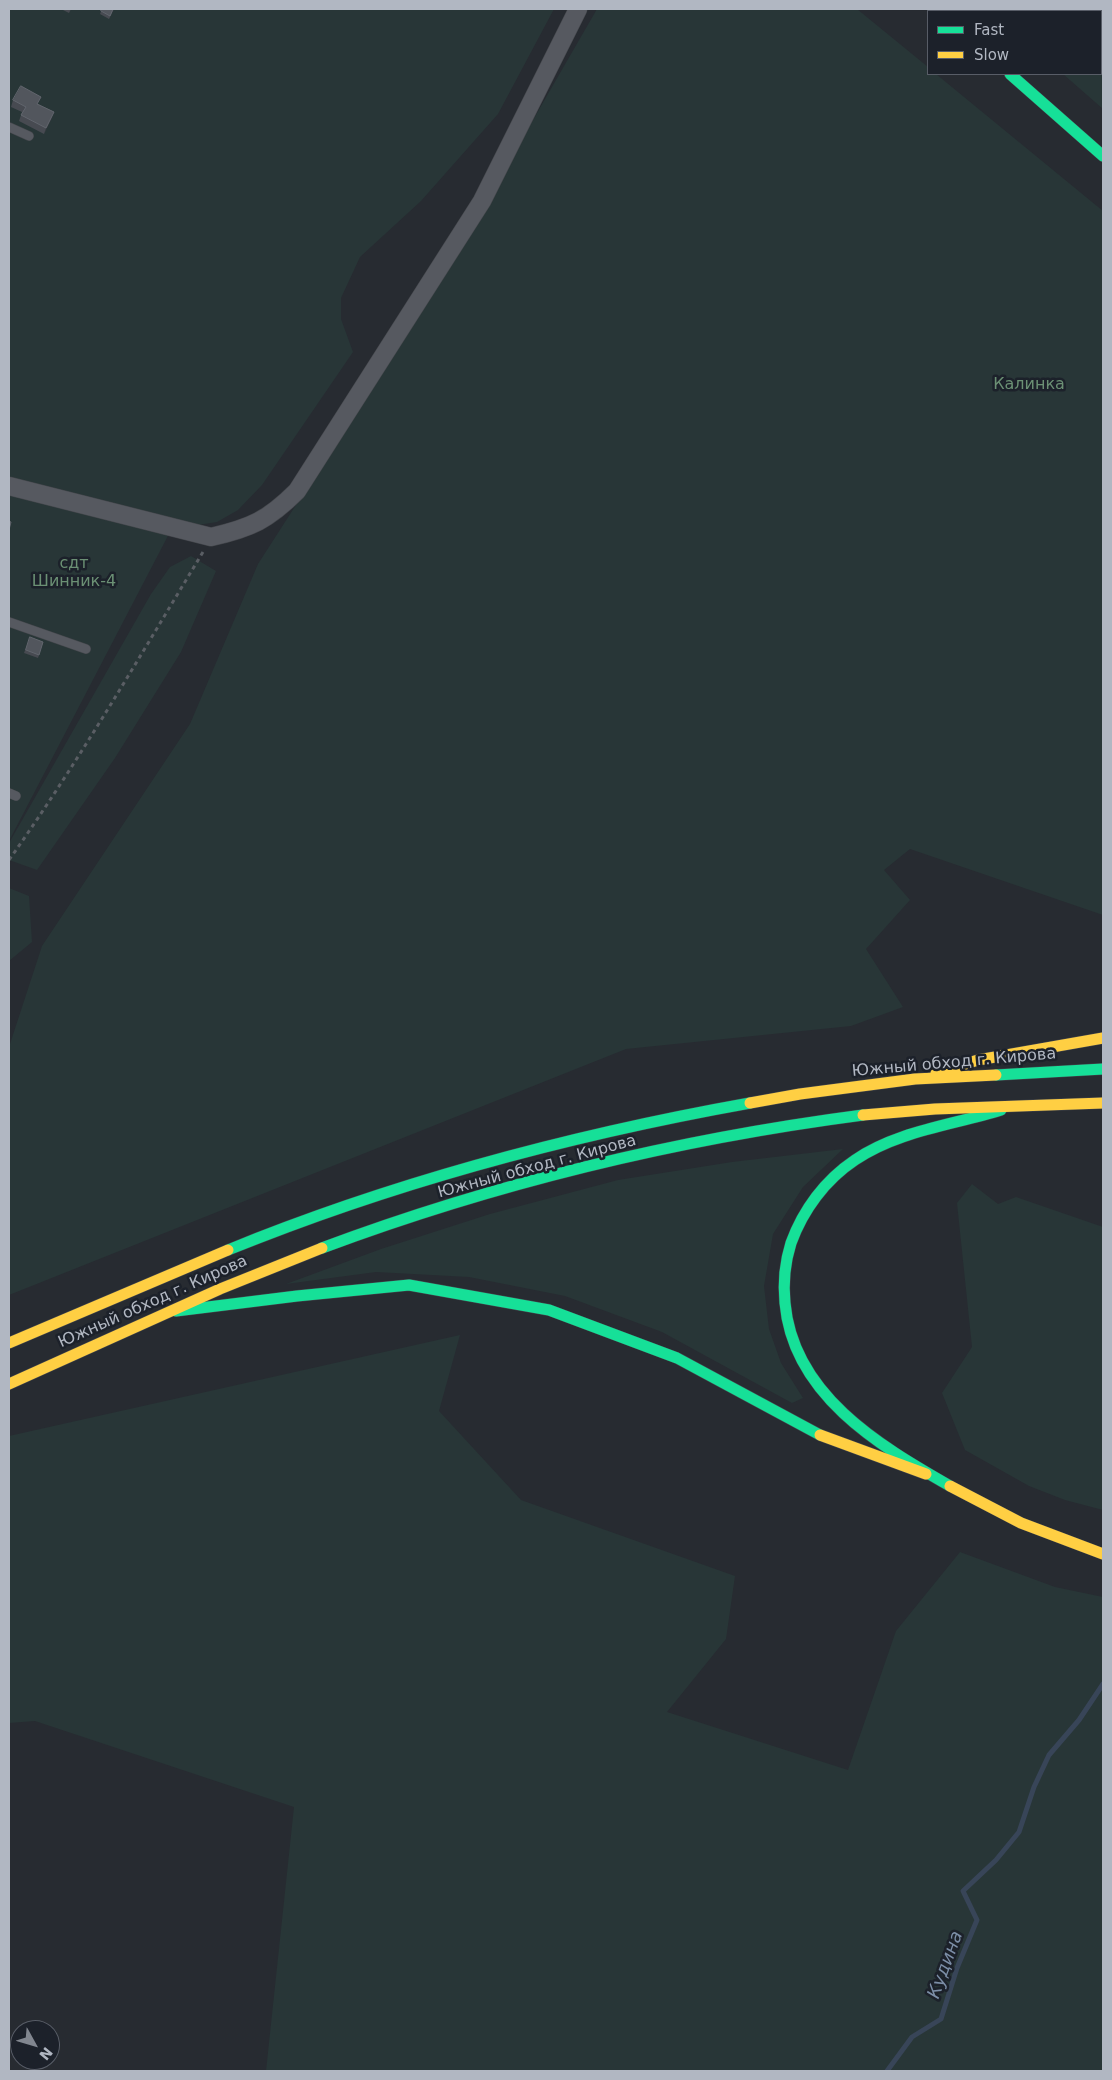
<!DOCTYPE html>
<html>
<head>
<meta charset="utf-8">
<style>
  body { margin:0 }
  #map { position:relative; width:1112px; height:2080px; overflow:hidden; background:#272b31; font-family:"DejaVu Sans",sans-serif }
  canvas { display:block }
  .frame { position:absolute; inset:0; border:10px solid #b1b7c2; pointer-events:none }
  .legend { position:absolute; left:927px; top:10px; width:175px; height:65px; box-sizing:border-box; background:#1c212a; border:1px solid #585d67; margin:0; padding:6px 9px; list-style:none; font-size:15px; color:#b1b7c2 }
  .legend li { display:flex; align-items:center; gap:10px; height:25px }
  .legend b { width:25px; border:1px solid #585d67 }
  .north { position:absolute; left:10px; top:2020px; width:50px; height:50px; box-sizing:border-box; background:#1c212a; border:1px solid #585d67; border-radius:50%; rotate:129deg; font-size:14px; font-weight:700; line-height:20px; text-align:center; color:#b1b7c2 }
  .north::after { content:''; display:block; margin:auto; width:18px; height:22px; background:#81868f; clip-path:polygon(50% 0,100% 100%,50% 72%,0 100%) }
</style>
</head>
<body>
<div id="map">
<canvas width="1112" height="2080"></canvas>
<div class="frame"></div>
<ul class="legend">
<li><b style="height:6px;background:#16e098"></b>Fast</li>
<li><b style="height:6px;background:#ffcf43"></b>Slow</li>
</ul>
<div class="north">N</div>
</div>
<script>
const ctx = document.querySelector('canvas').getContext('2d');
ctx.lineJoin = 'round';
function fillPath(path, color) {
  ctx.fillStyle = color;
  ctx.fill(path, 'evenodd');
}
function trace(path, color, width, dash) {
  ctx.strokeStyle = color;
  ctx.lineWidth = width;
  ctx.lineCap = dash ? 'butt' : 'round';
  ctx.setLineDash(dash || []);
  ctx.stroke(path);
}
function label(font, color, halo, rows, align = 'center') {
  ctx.font = font + ' "DejaVu Sans",sans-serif';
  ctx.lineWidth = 5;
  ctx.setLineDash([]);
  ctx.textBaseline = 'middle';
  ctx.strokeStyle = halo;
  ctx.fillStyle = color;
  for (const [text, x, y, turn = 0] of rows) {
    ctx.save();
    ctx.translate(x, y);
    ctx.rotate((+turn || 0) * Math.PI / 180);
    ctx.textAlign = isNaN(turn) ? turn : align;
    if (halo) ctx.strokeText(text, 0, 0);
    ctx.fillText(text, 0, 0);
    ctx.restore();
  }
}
fillPath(new Path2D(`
  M9 9H554L498 114 421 201 360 257 341 298V319L353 352 262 485 238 510 217 522 192 526 9 482Z
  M597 9H857L928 67V74H936L1103 211V915L910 849 884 870 910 900 866 949 903 1007 851 1026 626 1049 9 1295V1047L42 946 190 724 258 564 440 281Z
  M1101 36 1103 38V109L1063 74H1101Z
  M9 488 171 530 9 841Z
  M191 556 216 571 181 652 115 758 37 870 9 860V843L151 594 170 567Z
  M9 888 29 896 32 942 9 961Z
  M843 1149 803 1187 773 1234 764 1286 769 1329 781 1363 803 1398 792 1403 662 1332 565 1296 469 1277 376 1272 286 1284 381 1249 490 1214 618 1180 732 1162Z
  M972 1184 998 1204 1016 1197 1103 1227V1510L1065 1500 1029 1486 965 1450 942 1393 972 1347 957 1203Z
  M460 1335 439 1411 521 1500 735 1576 726 1639 667 1712 848 1770 896 1631 960 1552 1055 1587 1103 1597V2071H266L294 1807 35 1721 9 1723V1436Z`), '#283637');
trace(new Path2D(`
  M887 2071 912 2037 941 2019 957 1968 977 1920 963 1891 996 1860 1019 1832 1034 1787 1049 1755 1079 1720 1103 1684`), '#384558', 5);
const lane = new Path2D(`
  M9 127 29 136
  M9 622 86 649
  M9 793 16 796`);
const street = new Path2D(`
  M9 486 211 537C251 528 268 520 297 491L482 201 578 9`);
const fast = new Path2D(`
  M935 9 938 11
  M1010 74 1103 156
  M996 1075 1103 1069
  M322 1248C496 1183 679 1139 863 1115
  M228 1250C395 1182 571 1135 750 1103
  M176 1311 297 1296 409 1285 549 1310 677 1358 820 1435
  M950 1486C878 1445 793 1394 785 1303 783 1283 785 1262 791 1243 803 1210 825 1180 855 1160 897 1131 953 1125 1001 1110`);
const slow = new Path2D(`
  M936 1073 978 1060 1103 1038
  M750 1103 800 1094 915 1079 996 1075
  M863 1115 935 1109 1103 1103
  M9 1343 228 1250
  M9 1384 220 1289 322 1248
  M820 1435 926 1474
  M950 1486 1021 1523 1103 1554`);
trace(lane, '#43464b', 10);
trace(street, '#43464b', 19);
trace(fast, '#44474e', 12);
trace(slow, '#44474e', 12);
trace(new Path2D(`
  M9 860C79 761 140 656 203 552`), '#5a5e64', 3, [4, 4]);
trace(lane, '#565960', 9);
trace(street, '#565960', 18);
trace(fast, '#16e098', 11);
trace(slow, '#ffcf43', 11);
fillPath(new Path2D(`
  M61 9H71L69 13Z
  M102 9H114L109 19 100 14Z
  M13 100 38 104 54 112 44 134 19 121 22 112 11 107Z
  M30 637 43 642 38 658 24 653Z`), '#474a51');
fillPath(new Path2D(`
  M54 112 52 118 44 134 46 128Z`), '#35393f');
const building = new Path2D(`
  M102 9H113L110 16 101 11Z
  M21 86 41 97 37 104 54 112 46 128 21 115 26 107 13 100Z
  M9 521 11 522 9 530Z
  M30 637 43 642 39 655 26 650Z`);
fillPath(building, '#52565d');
trace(building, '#61656d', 1);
label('16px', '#6b9074', '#1c212a', [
  ["Калинка",1029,385],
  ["сдт",74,564],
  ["Шинник-4",74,582]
]);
label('16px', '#b1b7c2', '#1c212a', [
  ["Южный обход г. Кирова",954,1063,-5],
  ["Южный обход г. Кирова",537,1167,-15],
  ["Южный обход г. Кирова",153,1302,-24]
]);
label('italic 18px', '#7c8ea7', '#1c212a', [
  ["Кудина",946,1965,-70]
]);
</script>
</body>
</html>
